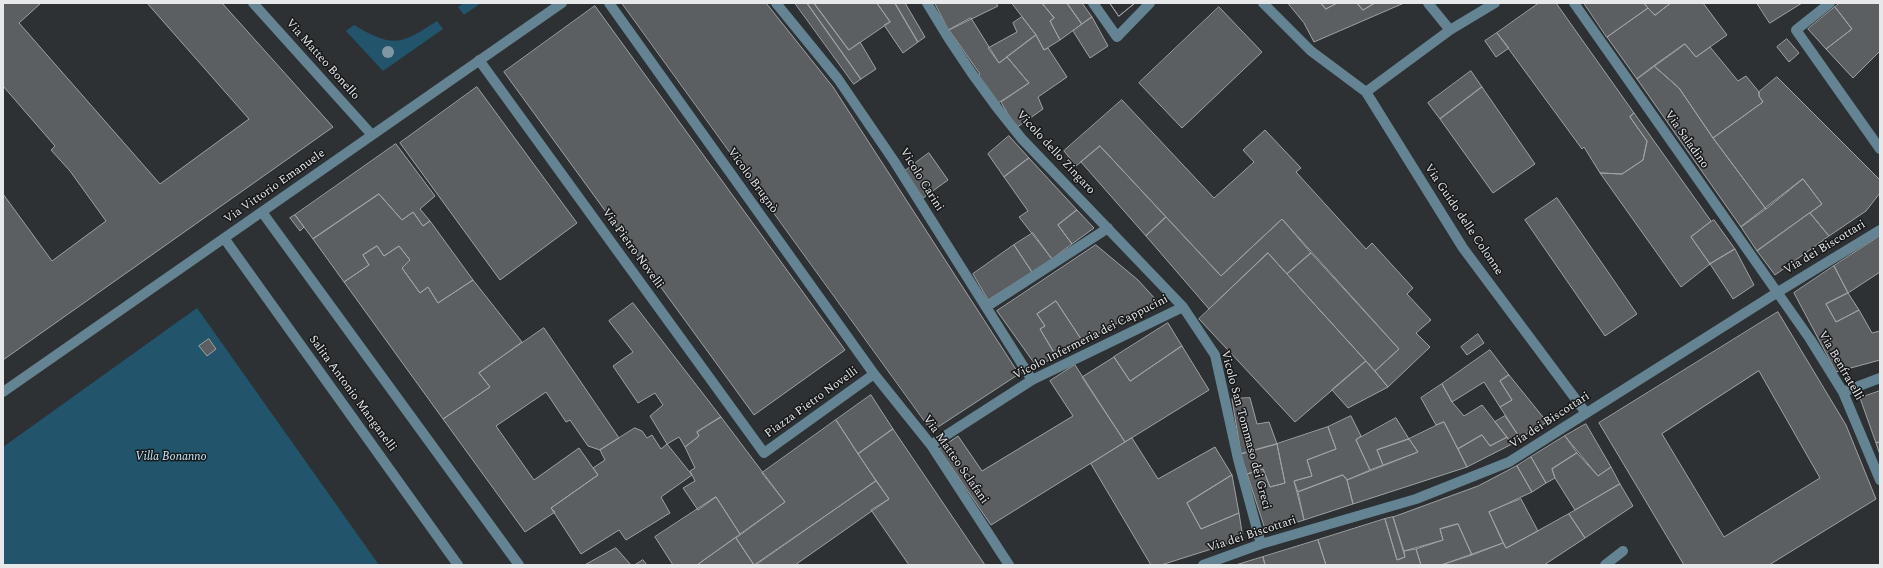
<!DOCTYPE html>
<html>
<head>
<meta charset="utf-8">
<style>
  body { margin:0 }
  #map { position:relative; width:1883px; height:568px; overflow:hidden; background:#2d3133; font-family:Spectral,serif }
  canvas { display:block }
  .frame { position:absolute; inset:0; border:4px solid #e6e8e9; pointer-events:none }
</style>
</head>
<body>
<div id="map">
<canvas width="1883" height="568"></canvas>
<div class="frame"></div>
</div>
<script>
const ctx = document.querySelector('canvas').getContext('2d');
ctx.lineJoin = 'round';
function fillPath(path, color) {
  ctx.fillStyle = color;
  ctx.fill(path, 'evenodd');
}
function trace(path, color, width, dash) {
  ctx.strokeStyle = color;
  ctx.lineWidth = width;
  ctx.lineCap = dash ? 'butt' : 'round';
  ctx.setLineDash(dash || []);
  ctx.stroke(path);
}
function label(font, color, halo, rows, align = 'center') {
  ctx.font = font + ' Spectral,serif';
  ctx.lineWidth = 3;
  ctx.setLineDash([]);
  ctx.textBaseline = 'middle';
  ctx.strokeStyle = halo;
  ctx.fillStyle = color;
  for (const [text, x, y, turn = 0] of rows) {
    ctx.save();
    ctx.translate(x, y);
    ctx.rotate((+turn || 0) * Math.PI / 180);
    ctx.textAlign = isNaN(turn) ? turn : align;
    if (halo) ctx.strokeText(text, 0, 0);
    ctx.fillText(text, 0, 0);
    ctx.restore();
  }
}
fillPath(new Path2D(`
  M464 3H481L464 15 458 7Z
  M437 21 443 29 383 71 346 31 354 25C393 48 400 45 437 21Z
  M197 308 379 565H3V447Z`), '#22556c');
const building = new Path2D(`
  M3 3H41L19 23 160 184 249 119 147 3H222L333 127 3 360V194L52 261 106 221 70 171 51 150 55 146 3 86Z
  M622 3H766L833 87 1019 374 932 431Z
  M795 3H807L861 79 854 84Z
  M807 3H814L849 50 860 42 876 69 861 79Z
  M814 3H877L890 22 849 50Z
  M877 3H895L918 42 903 53 884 25 890 22Z
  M895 3H905L925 37 918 42Z
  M935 3H996L998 6 949 30Z
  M1012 3H1042L1054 18 1050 21 1060 40 1044 50 1036 35Z
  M1042 3H1067L1082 24 1060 40 1050 21 1054 18Z
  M1067 3H1082L1092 17 1082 24Z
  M1110 3H1135L1119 16Z
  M1110 3H1135L1119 16Z
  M1288 3H1321L1326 9 1337 3H1357L1363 10 1375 3H1404L1314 42 1304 23Z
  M1321 3H1337L1326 9Z
  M1357 3H1375L1363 10Z
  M1539 3H1556L1634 113 1630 117 1647 141 1643 160 1622 174 1600 173 1584 147 1582 149 1497 33Z
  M1584 3H1644L1648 8 1607 37Z
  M1644 3H1671L1655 15Z
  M1671 3H1703L1727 35 1696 57 1685 44 1637 79 1607 37 1648 8 1655 15Z
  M1757 3H1802L1770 23Z
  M1840 3H1880V51L1853 78 1826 49 1852 29 1835 7Z
  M595 6 845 350 754 415 504 72Z
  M1219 7 1262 52 1182 128 1139 83Z
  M1835 7 1852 29 1826 49 1808 29Z
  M1022 17 1036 35 999 63 988 48 1017 32 1013 23Z
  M1092 17 1108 46 1090 58 1073 31Z
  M971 18 999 63 1007 57 1029 83 995 105 977 76 980 74 949 30Z
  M1497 33 1509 48 1496 57 1485 41Z
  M1036 35 1044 50 1048 48 1067 77 1038 97 1043 109 1016 128 1001 102 1029 83 1007 57Z
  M1787 39 1799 53 1789 62 1777 47Z
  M1685 44 1696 57 1710 47 1738 81 1746 76 1759 92V96L1763 102 1713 138 1679 88 1654 66Z
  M1654 66 1679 88 1713 138 1766 209 1741 227 1637 79Z
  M1471 71 1482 87 1440 119 1428 103Z
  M1777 77 1880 180V193L1866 211 1829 236 1810 213 1822 204 1803 179 1766 209 1713 138 1763 102 1759 96V92Z
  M477 87 577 223 500 280 400 143Z
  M1482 87 1535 164 1493 193 1440 119Z
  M1122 100 1214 198 1254 162 1243 150 1265 130 1301 168 1296 172 1366 249 1372 243 1413 288 1407 294 1431 320 1416 333 1430 347 1388 387 1375 371 1399 349 1282 219 1221 276 1100 146 1076 166 1064 151Z
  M1634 113 1711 221 1691 237 1710 264 1681 287 1600 173 1622 174 1643 160 1647 141 1630 117Z
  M1009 136 1029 158 1004 177 988 154Z
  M396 144 435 196 420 209 430 221 423 226 413 212 402 220 379 194 313 239 295 215Z
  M1100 146 1166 217 1146 236 1081 162Z
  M929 153 948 180 923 198 905 171Z
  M1029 158 1077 210 1058 225 1072 244 1052 259 1019 217 1028 211 1004 177Z
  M1803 179 1822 204 1757 251 1741 227Z
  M379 194 402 220 413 212 423 226 430 221 473 280 438 303 428 287 420 293 402 268 410 260 399 246 384 256 377 246 363 255 369 265 344 282 313 239Z
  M1557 198 1637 314 1605 336 1525 220Z
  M1077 210 1094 228 1072 244 1058 225Z
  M1810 213 1829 236 1775 275 1757 251Z
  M295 215 304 227 300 231 290 218Z
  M1166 217 1221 276 1282 219 1311 253 1287 274 1268 253 1209 309 1146 236Z
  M1714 220 1735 249 1710 264 1691 237Z
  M1033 233 1052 259 1032 272 1014 245Z
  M1880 236V272L1848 293 1834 266Z
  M1014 245 1032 272 988 300 973 274Z
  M1096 245 1138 280 1157 301 1083 342 1056 301 1037 314 1045 326 1040 329 1056 356 1037 367 997 311Z
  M377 246 384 256 399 246 410 260 402 268 420 293 428 287 438 303 473 280 522 342 479 373 490 387 443 419 344 282 369 265 363 255Z
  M1735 249 1754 285 1733 299 1710 264Z
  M1268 253 1366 361 1295 422 1199 319Z
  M1311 253 1399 349 1375 371 1287 274Z
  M1834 266 1848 293 1826 304 1836 322 1859 310 1872 333 1880 331V360L1836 372 1794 293Z
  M1848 293 1859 310 1836 322 1826 304Z
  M1056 301 1083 342 1056 356 1040 329 1045 326 1037 314Z
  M633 303 721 417 697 432 699 436 685 447 679 437 667 444 650 416 663 405 655 393 638 403 613 366 633 352 609 321Z
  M1778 312 1846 425 1876 499 1769 565H1684L1599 423ZM1759 371 1820 478 1724 537 1662 434Z
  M1168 323 1182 346 1130 381 1114 357Z
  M544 328 619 438 600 450 588 446 570 420 566 422 546 392 496 426 534 480 579 448 598 475 551 508 555 512 525 532 443 419 490 387 479 373Z
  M1478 334 1484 343 1467 355 1461 347Z
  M209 339 216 349 207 356 199 346Z
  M1182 346 1209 390 1125 442 1082 377 1114 357 1130 381Z
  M1490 350 1509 375 1500 381 1512 400 1500 407 1484 382 1452 402 1442 384Z
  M1366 361 1388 387 1348 408 1332 390Z
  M1075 365 1125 442 991 525 939 449 958 436 982 471 1073 416 1050 381Z
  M1509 375 1547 422 1520 438 1500 407 1512 400 1500 381Z
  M1442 384 1452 402 1464 416 1482 405 1507 437 1490 446 1482 435 1458 449 1444 422 1436 425 1421 398Z
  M1880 391V442L1876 443 1860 398Z
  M871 395 893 429 858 454 836 420Z
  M1250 398 1257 424 1269 422 1277 444 1241 454 1232 399Z
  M1351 416 1361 436 1356 440 1370 470 1347 480 1343 475 1298 492 1294 481 1312 476 1307 460 1336 449 1328 427Z
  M1505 416 1520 438 1512 444 1495 422Z
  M721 417 785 502 740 534 716 497 698 510 683 488 695 481 690 471 695 468 685 447 699 436 697 432Z
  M1396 418 1409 439 1377 450 1383 465 1370 470 1356 440Z
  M836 420 876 481 754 565 736 538 785 502 762 473Z
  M1444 422 1467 467 1353 504 1347 480 1418 452 1409 439Z
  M1586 424 1611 467 1598 476 1565 436Z
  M1328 427 1336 449 1307 460 1312 476 1294 481 1304 520 1266 532 1247 474 1263 469 1270 487 1285 483 1277 444Z
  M635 428 642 431 647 438 652 435 661 449 667 444 692 475 661 497 670 513 626 540 619 530 581 554 551 508 598 475 593 468 605 460 600 450Z
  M893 429 985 565H909L871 510 889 499 858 454Z
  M1482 435 1490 446 1507 437 1512 444 1467 467 1458 449Z
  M1565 436 1577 453 1552 469 1555 478 1546 483 1531 457Z
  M1132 438 1158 479 1215 447 1232 475 1187 503 1201 529 1239 513 1243 539 1161 565H1151L1091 464Z
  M1409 439 1418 452 1383 465 1377 450Z
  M1880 442V455L1876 443Z
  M1277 444 1285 483 1270 487 1263 469 1247 474 1241 454Z
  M1577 453 1598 476 1611 467 1620 484 1575 510 1555 478 1552 469Z
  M1531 457 1546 483 1532 492 1517 466Z
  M1517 466 1532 492 1489 512 1503 543 1472 555 1458 524 1440 529 1443 540 1404 551 1393 517 1478 486Z
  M1232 475 1239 513 1201 529 1187 503Z
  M1343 475 1347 480 1353 504 1304 520 1298 492Z
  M876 481 889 499 795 565H756Z
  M1620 484 1633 506 1585 538 1569 514Z
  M716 497 740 534 697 565H673L655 537Z
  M1521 499 1538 531 1506 548 1489 512Z
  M1569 514 1585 538 1544 565H1441L1503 543 1506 548Z
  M1393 517 1405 557 1397 560 1385 519Z
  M1385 519 1397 560 1405 557 1404 551 1416 549 1421 565H1326L1318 540Z
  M1458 524 1472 555 1441 565H1421L1416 549 1443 540 1440 529Z
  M736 538 754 565H697L708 557Z
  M1318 540 1326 565H1265L1263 557Z
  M616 548 631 565H585Z
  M1263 557 1265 565H1236Z
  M643 560 647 565H635Z`);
fillPath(building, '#5b5f61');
trace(building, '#9ea2a4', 1);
trace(new Path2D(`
  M253 3 372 135
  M609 3 874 374 931 445 1009 565
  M776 3 838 79 894 161 1032 380
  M927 3C955 51 987 97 1022 139L1183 307 1215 355 1238 459 1261 544
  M1093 3 1117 37 1150 3
  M1263 3 1311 51 1366 92 1463 248 1586 413
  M1428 3 1450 30
  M1574 3 1810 339 1843 392 1880 480
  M1830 3 1796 30 1880 149
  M479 60 764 453 874 374
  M1366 92 1450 30 1495 3
  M262 212 519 565
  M224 238 458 565
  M986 307 1108 228
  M3 392 562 3
  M1843 392 1880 378
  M931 445 1032 380 1183 307
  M1203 565 1261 544 1416 499 1509 462 1778 292 1880 230
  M1605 565 1623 551`), '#648393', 10);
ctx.fillStyle = '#8097a3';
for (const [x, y] of [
  [388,52]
]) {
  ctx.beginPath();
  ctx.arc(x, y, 6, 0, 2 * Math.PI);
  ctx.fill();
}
label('12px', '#e6e8e9', '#171819', [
  ["Via Matteo Bonello",322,60,48],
  ["Via Saladino",1686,140,55],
  ["Vicolo dello Zingaro",1055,153,47],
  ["Vicolo Carini",921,180,58],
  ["Vicolo Brugnò",752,181,54],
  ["Via Vittorio Emanuele",275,187,-35],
  ["Via Guido delle Colonne",1463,220,56],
  ["Via dei Biscottari",1825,248,-31],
  ["Via Pietro Novelli",632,249,54],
  ["Vicolo Infermeria dei Cappucini",1091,338,-27],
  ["Via Benfratelli",1840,366,60],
  ["Salita Antonio Manganelli",352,394,54],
  ["Piazza Pietro Novelli",812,403,-36],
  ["Via dei Biscottari",1550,421,-33],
  ["Vicolo San Tommaso dei Greci",1245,430,75],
  ["Via Matteo Sclafani",955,460,55],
  ["Via dei Biscottari",1252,535,-18]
]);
label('italic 12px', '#c3eaff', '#171819', [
  ["Villa Bonanno",171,458]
]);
</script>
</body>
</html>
